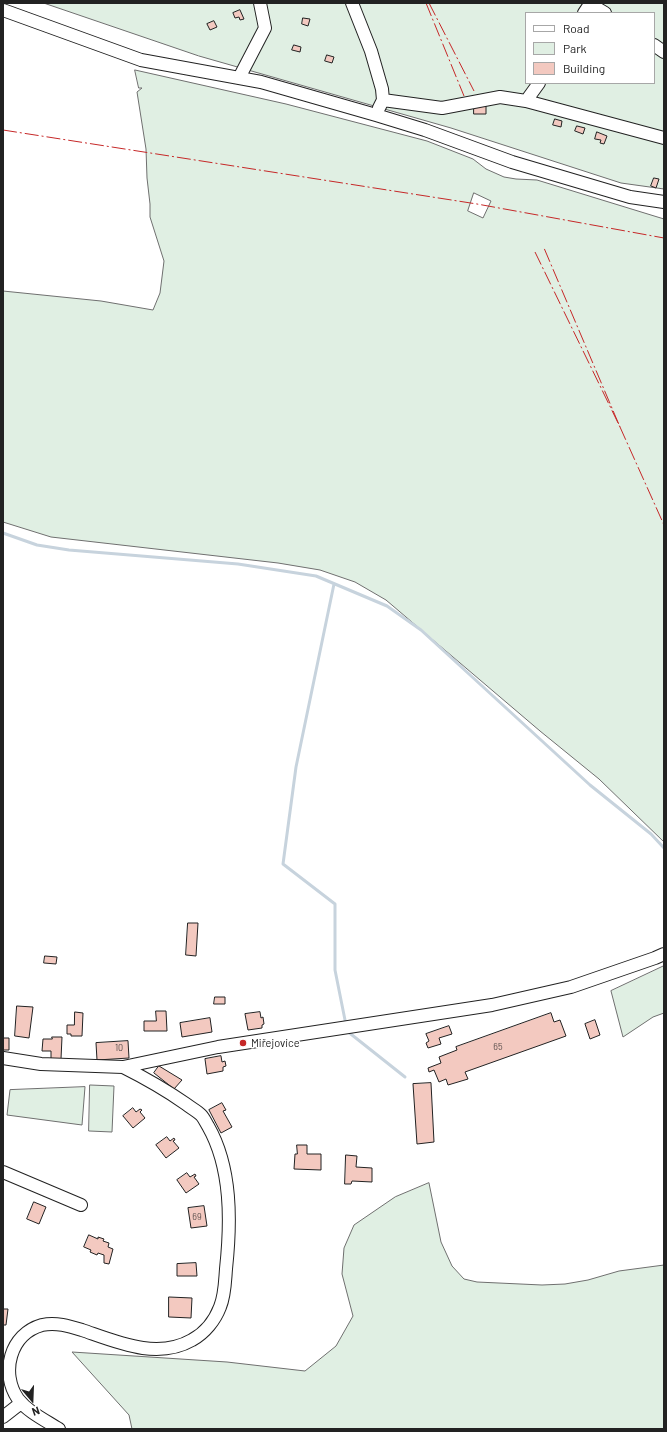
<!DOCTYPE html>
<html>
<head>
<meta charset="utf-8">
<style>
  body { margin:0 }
  #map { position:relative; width:667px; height:1432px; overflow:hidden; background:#fff; font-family:Barlow,sans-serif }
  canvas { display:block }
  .frame { position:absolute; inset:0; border:4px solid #222; pointer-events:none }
  .legend { position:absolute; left:525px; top:12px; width:130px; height:72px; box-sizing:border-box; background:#fff; border:1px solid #a7a7a7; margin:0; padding:5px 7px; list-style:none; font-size:12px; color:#222 }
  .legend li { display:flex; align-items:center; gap:8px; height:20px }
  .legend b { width:20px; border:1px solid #a7a7a7 }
  .north { position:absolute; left:12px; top:1380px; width:40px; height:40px; -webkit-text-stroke:3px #fff; paint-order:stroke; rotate:161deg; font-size:11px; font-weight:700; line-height:16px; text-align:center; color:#222 }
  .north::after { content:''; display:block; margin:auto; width:14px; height:18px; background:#222; clip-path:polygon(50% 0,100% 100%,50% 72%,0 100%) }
</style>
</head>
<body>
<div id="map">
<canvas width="667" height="1432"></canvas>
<div class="frame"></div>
<ul class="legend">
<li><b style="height:5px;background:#fff"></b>Road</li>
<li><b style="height:11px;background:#e0efe3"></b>Park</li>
<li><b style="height:11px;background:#f3c9c0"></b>Building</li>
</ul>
<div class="north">N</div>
</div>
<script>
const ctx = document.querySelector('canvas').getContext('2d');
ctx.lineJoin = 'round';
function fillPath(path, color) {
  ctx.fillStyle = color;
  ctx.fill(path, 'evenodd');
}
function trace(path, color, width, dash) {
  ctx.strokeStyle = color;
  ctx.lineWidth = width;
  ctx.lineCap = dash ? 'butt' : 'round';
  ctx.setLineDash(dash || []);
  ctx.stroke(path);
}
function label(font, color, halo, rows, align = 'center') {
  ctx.font = font + ' Barlow,sans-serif';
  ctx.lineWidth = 3;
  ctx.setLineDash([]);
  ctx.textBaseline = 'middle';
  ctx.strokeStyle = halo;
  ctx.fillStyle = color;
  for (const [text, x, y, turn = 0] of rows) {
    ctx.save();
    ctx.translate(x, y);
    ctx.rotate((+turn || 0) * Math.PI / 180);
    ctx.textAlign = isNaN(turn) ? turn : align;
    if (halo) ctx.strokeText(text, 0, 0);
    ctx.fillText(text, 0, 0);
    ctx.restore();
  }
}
const green = new Path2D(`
  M44 3H664V189L621 183 451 128 199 56ZM526 13H654V83H526Z
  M135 70 286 104 427 141 473 159 486 169 504 177 516 179 537 180 664 219V842L599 779 540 731 386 600 355 582 320 570 278 563 51 537 3 522V291L101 301 153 310 160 293 164 261 150 217V204L147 178 146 149 137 92 142 88H139ZM474 193 491 201 483 218 468 211Z
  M664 966V1013L653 1017 623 1037 611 991Z
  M90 1085 114 1086 112 1132 89 1131Z
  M85 1087 82 1125 7 1115 10 1090Z
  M429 1183 441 1242 452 1266 464 1279 477 1282 542 1285 565 1284 588 1280 619 1271 664 1265V1429H132L129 1415 72 1352 227 1362 305 1371 336 1346 353 1316 342 1274 344 1248 354 1225 395 1197Z`);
fillPath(green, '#e0efe3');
trace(green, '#6f6f6f', 1);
trace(new Path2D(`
  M3 533 37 545 69 550 238 564 316 576 387 606 421 630 590 785 651 834 664 848
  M334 584 296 767 283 864 335 904V970L346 1025
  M347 1031 405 1077`), '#c7d3dd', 3);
const building = new Path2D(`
  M240 10 244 19 240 20 239 17 235 18 233 13Z
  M303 18 310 19 308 26 302 24Z
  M214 21 217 27 210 30 207 24Z
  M294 45 301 47 300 52 292 50Z
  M327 55 334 57 332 63 325 61Z
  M474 106H486V114H474Z
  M555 119 562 121 561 127 553 125Z
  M577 126 585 128 583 134 575 131Z
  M597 132 607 136 604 144 600 143 601 140 595 139Z
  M654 178 659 179 656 188 651 186Z
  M188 923H198L196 956 186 955Z
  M45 956 57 957 56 964 44 963Z
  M215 997H225V1004H214Z
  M17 1006 33 1007 29 1038 15 1036Z
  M156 1011H166L167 1031H144V1021H156Z
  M75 1012 83 1013 82 1036H71V1034H67V1025H74Z
  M260 1012 261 1018 263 1017 264 1024 262 1025V1028L248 1030 245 1014Z
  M551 1013 554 1022 560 1020 566 1036 465 1072 468 1079 448 1085 446 1079 439 1082 434 1070 429 1072 428 1068 441 1063 439 1057 457 1050 456 1047Z
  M210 1018 212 1032 182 1037 180 1023Z
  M595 1020 600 1035 590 1039 585 1024Z
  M449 1026 452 1034 439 1038 441 1044 428 1048 426 1043 429 1041 426 1034Z
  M52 1037H62L61 1059H51V1051H42L43 1039H52Z
  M3 1038H9V1050H3Z
  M128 1041 129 1058 97 1060 96 1043Z
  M221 1056 222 1062 225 1061 226 1066 223 1067V1071L207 1074 205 1059Z
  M159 1066 182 1080 174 1089 154 1073Z
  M431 1083 434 1142 417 1144 413 1084Z
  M222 1103 226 1110 223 1111 232 1127 221 1133 209 1110Z
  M133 1108 136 1112 140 1109 142 1110 140 1112 145 1118 133 1128 123 1116Z
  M167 1137 170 1141 174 1138 175 1140 173 1141 179 1148 166 1158 156 1145Z
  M297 1145H307V1154H321V1170L294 1169 295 1154H297Z
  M346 1155 357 1156 356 1167 372 1168V1182L352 1181 351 1184H345Z
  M187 1173 190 1177 195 1174 196 1176 194 1177 199 1184 186 1193 177 1180Z
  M34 1202 46 1207 39 1224 27 1219Z
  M204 1206 207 1226 191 1228 188 1208Z
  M89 1235 98 1239V1237L104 1239 103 1241 109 1243 108 1247 113 1249 109 1264 104 1263V1255L98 1253 97 1255 90 1252 91 1250 84 1247Z
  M196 1263 197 1276H177V1264Z
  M169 1297 192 1298 191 1318 169 1317Z
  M3 1309H8L6 1325H3Z`);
fillPath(building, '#f3c9c0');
trace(building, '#222', 1);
const minor = new Path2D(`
  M352 3 371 51 382 89 383 100 379 108
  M3 10 141 60 261 82 376 115 425 130 512 162 630 197 664 202
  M584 13 590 4 605 13
  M654 45 664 52
  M239 78 265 28 260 3
  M383 100 442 108 500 97 526 101 664 138
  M526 101 539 83
  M3 1058 41 1064 123 1067 218 1047 492 1005 571 987 655 958 664 954
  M3 1172 81 1205
  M3 1417 21 1403
  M59 1429C45 1420 28 1412 18 1399 0 1373 10 1334 42 1325 56 1322 69 1326 82 1330 117 1342 157 1360 192 1340 205 1333 215 1320 220 1307 225 1295 225 1281 226 1269 231 1222 232 1168 208 1126 206 1123 204 1118 201 1115 197 1111 191 1108 186 1104 166 1090 145 1078 123 1067`);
trace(minor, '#222', 14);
trace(minor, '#fff', 12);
trace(new Path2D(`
  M426 3 464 96
  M429 3 474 91
  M3 130 477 204 664 238
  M535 252 620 427 544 248
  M620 427 664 525`), '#c62828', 1, [14, 3, 2, 3]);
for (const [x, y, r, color] of [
  [243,1043,4,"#c62828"]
]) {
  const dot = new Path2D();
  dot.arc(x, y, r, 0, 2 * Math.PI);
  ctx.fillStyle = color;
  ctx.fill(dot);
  trace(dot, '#fff', 1.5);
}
label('9px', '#564c4a', null, [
  ["65",498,1047],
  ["10",119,1048],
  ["69",197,1217]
]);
label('11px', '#222', '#fff', [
  ["Miřejovice",251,1043]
], 'left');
</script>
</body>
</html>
